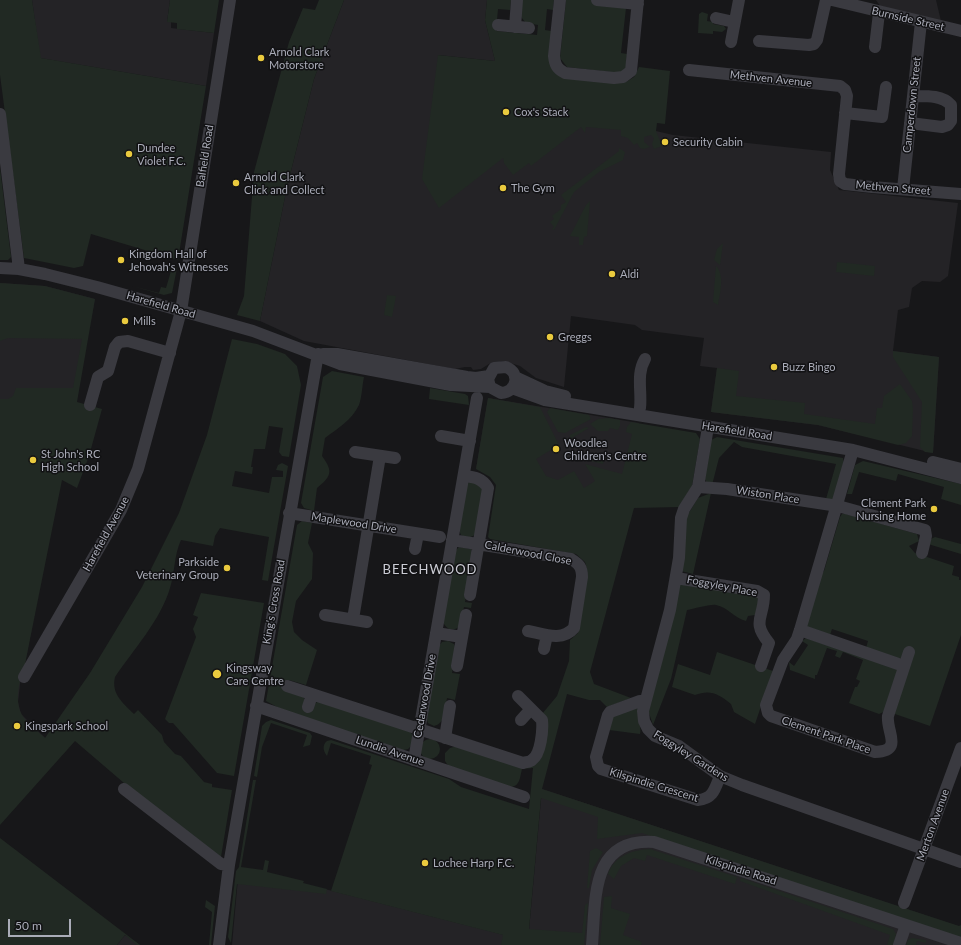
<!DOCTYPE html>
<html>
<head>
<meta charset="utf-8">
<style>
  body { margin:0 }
  #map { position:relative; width:961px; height:945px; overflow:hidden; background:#171719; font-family:Lato,sans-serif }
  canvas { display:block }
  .scale { position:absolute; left:8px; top:919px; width:63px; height:18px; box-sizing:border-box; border:2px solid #aaacb8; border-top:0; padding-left:5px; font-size:12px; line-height:14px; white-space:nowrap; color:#aaacb8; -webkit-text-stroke:3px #121214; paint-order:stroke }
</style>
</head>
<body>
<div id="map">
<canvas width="961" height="945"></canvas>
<div class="scale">50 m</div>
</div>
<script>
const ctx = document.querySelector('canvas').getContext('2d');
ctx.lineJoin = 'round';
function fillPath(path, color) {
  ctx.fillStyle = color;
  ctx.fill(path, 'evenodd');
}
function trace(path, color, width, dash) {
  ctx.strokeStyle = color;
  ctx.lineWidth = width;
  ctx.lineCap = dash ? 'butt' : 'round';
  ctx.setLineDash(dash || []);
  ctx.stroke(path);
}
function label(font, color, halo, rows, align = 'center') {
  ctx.font = font + ' Lato,sans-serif';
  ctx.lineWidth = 3;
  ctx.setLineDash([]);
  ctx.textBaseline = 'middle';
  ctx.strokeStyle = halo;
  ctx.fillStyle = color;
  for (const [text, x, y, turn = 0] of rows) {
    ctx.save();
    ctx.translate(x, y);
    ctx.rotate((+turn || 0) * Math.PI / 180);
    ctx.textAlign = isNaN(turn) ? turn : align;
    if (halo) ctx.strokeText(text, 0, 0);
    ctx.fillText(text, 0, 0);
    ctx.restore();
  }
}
fillPath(new Path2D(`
  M32 0H170L167 22H171V28L214 33 206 86 40 58Z
  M344 0H487L485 20 495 61 438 55 504 157 560 120 656 131 673 135 831 152 830 170 839 190 958 203 948 276 940 282 922 281 912 288 909 307 898 310 893 351 939 357 933 453 818 425 711 412 717 368 700 366 704 338 642 330 635 325 571 316 564 387 536 378 520 366 504 361 489 364 481 369 473 370 471 367H465L455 369 304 341 260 321 287 187 314 79Z
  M876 0H936L941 21 880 6Z
  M0 283 45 286 95 299 24 669 21 676 18 702 21 714 46 739 0 781Z
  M488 398 639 423 620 495 476 469Z
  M542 789 961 927V945H232L239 867 528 941Z
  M125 935 140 945H117Z`), '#242326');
fillPath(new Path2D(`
  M0 0H32L41 58 206 86 178 260 91 234 83 266 74 268 24 258 0 75Z
  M170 0H219L214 33 177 29V23L167 22Z
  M319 0H344L314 79 287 187 260 321 237 315 244 296 254 172 289 42 303 8 315 10Z
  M487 0H511L510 10 498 9 496 31 537 35 538 25 526 23 521 17 522 0H554L553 10 547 9 545 30 551 31V65L626 82 634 77 639 67 670 71 665 124 657 123 656 131 662 146 654 149 652 144 654 138 651 135 644 137V142L650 147 644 149 640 148 637 143 634 145 628 138 621 136V130L586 127 585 133 581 127 531 166 529 163 513 175 504 163 503 158 439 208 422 179 438 55 495 61 485 20Z
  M566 0H595L626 8 621 53 627 54 626 68 619 73 567 67 560 58Z
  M702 12 708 14 707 21 713 22V24L724 26 726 29 722 32 713 31V34L698 33 699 14Z
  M619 148 625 152 623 160 599 172 574 192 554 230 552 229 554 227 550 222 554 219 552 216 561 209V205L566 202 561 195 619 151Z
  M0 168 11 257 8 260H0Z
  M590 201 587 236 584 237 583 245H579V237L570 236 586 205Z
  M723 243 720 265 714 260 717 249Z
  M837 262 875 266 874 276 836 272Z
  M168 266H172L177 268 172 293 164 295 132 286 159 293 161 287 166 288 171 271 165 269Z
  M716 266C725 275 720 293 718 305L713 302Z
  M0 283 45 286 95 299 77 402 102 409 89 456 77 488 62 480 24 669C19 681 15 701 21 713 25 722 38 731 45 738L90 673 142 587 179 513 207 435 232 339 257 344 285 354 297 366 301 385 289 457 282 456 279 452 283 428 269 426 265 449H254L251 467H253L252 474 235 471 232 486 269 493 272 477H283V471L276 470 278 465 282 463 288 466 268 581 262 580 269 537 220 528 215 536 213 546 181 540C174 555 175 572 170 588 160 621 134 649 115 677 111 694 123 703 134 714L138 710 162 735 164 742 175 754 181 756 204 782 212 784V787L232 790 221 857 218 858 124 783 75 741 0 825V399H8L13 396 16 388H73L82 339 8 338 0 341Z
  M387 295 396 296 392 317 384 315Z
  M893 351 939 357 933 453 925 452 920 447 922 402 893 357Z
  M717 368 739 371 736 396 805 403 804 414 875 424 877 408H882L884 396 900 384 912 401 913 409 912 436 906 443 898 445 818 425 711 412Z
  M332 371 364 377C362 386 362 397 359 405 352 420 337 429 325 438L322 456C333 471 332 476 317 488L314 511 304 508 301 503 323 377Z
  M430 388 465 394 468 396 469 405 429 399Z
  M488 398 540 407 559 445 536 459 546 476 558 480 574 471 584 488 595 481 585 464 622 474 632 434 626 432 627 427 631 422 696 433 700 439 692 486 679 507 634 508 590 672 594 684 631 698 607 707 600 700H589L567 694 542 789 959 926 961 925V939L642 833 597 839 598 817 541 798 529 929 582 933 585 905 588 903 584 945H501L503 935 331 891 372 765 369 764 371 756 331 743 327 756C323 751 322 745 327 741L331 740 449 779 461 787 529 809 533 768 522 769C520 777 520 786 511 787L449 767 445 761V753L450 748 457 746 534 765 542 714 557 696 569 661 570 640 578 633 587 569 585 562 576 554 490 539 488 537 496 485 490 477 476 469Z
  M550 408 589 415 591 419 565 433 558 432 547 412Z
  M609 418 620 420V426L618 430 610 428 608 431H598L590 424 598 419Z
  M586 427 589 428 570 439V435Z
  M717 437 843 458 844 463 833 500 826 499 836 464 742 447 734 442 719 458 712 485 707 483 704 478 711 440Z
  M601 455 605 456 603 464 591 461Z
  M863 461 961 484V505L941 499 944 487 898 474 896 481 859 472 852 494H847L855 465Z
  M469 482H476L484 491 477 533 473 536 467 538 461 535 459 530 466 486Z
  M711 493 693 574 681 571 685 519 698 498Z
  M842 514H846L917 534 919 541 909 546 915 553 954 566 952 575 959 577V580H961V635L930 726 892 713 901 658 897 659 866 648 868 641 832 629 830 635 805 626 819 577 824 571 840 517Z
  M302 521 312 523 308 543 313 553 312 579 296 601 292 622 294 632 302 640 317 650 306 685 289 680 286 690 303 696 305 701 314 704 319 701 408 730 413 735 414 743 408 749 400 751 279 708 266 701 297 525Z
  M935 537 961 544V554L928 544 929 540Z
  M459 547 471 549 473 555 465 602 472 603 471 608 464 607 460 626C453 632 447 630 443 622L455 551Z
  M680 582 754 593 760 599 755 615 748 616 746 621C734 618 728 607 716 605 710 604 694 609 687 610L671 679 653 725 648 710Z
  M201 593 264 603 234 776 217 773 173 723H169L165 719 196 637 193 629 198 617 193 615Z
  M806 638 898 668 888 710 879 714 849 703 855 687H857L860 681 856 679 863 660 843 652 840 658 835 656 837 651 827 648 817 675H815V679L790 670 789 662 794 666 808 645 802 641Z
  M448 641 454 644 456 650 452 673 460 674 455 700 447 698C445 709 446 723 434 726L428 723 426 717 439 646 442 642Z
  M717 652 773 671 755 724 734 712 731 704C719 694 710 689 695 695L672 687 678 664 710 675Z
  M638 707C637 716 642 729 640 734L609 730 612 717Z
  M271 720 310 733 312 736 310 745 303 747 307 735 271 723 262 747 257 777 254 776 262 726 266 722Z
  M420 749a10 10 0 1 1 20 0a10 10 0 1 1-20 0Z
  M253 780H256L241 867 263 870 265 860 269 861 267 872 304 881 303 883 327 889 326 894 237 884 231 943 228 937 236 871 239 867Z
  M0 838 140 945H137L125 935 117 945H0Z
  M596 848 603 852 592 870 589 888H587L590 851Z
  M650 849 737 877 735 884 647 855 645 861 634 858 621 866 614 879 608 874C614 856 632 850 650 849Z
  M741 878 893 929 896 934 894 945H887L890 935 740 881Z
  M612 896 611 908 630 914 623 935 642 942 641 945H600L604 897Z
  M206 900 215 906 211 945H209L212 912 205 907Z
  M912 938 926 940V943L917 941 916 945H906L908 940Z`), '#212923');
trace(new Path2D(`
  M560 0 554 56C555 65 557 69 565 73L614 78 623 77 631 71 638 0
  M597 0 638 4
  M832 0 961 31
  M716 18 734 22
  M498 25 529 28
  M515 27 517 0
  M759 41 809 45 814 44 817 40 826 0
  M731 42 739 0
  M875 47 879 13
  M689 70 840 86 845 90 847 96 839 174 840 181 845 184 872 187 961 194
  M845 113 882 117 886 87
  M0 114 19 269
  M910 123 942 127 948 125 951 121V105C942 95 926 96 913 96
  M903 189 921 22
  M0 268 19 269 45 274 97 287 253 331 340 364 451 385 490 387 501 393C517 392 521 373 506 367L494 368 488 379 490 387
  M323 354H337L467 377 476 378 489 376
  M515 377 545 391 565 396
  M512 388 545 400 853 450 961 478
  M90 405 98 377 108 371 115 347 119 342 128 341 170 353
  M640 408C642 392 636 374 645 359
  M708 427 698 487 684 509 681 518 679 558 670 610 643 711 644 721 648 729 655 736 679 746 720 776 742 785 961 862
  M441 436 470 441
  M853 450 800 630 797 639 783 660 766 705 768 713 771 716 875 752C904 751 886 732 888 716L909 652
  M355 452 395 458
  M933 462 961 469
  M464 476C474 477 482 478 488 488L470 595
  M698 487 727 489 838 506 925 530 926 536 922 553
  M289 513 440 537
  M452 540 571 559C579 564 582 567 582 577L574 628C562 642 544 634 528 631
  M415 549 418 534
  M676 578 757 591 764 595C764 618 751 621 769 643L761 666
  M325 615 367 622
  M353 619 380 456
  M800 630 904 666
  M436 633 462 637
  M544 649 547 635
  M457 666 466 615
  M24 677 121 510 138 469 181 311 230 0
  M287 686 523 763C526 762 530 762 532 760 541 754 543 730 542 720L518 696
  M645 701H640L610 712 608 715 596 757 598 766 601 769 698 800C713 799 715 789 720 776
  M256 706 524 797
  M308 707 312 695
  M521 720 531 709
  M445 738 450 706
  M414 760 477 398
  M124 789 221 864 229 865
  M904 903 961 748
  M219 945 229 865 318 354
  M592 945C596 899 590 838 654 842L961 943
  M899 945 906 925`), '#3a3a40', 12);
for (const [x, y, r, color] of [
  [261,58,4,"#eaca3e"],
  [506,112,4,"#eaca3e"],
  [665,142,4,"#eaca3e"],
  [129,154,4,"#eaca3e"],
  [236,183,4,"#eaca3e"],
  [503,188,4,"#eaca3e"],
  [121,260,4,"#eaca3e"],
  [612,274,4,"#eaca3e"],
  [125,321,4,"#eaca3e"],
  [550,337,4,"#eaca3e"],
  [774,367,4,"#eaca3e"],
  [556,449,4,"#eaca3e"],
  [33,460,4,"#eaca3e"],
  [934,509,4,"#eaca3e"],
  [227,568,4,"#eaca3e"],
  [217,674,5,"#eaca3e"],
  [17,726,4,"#eaca3e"],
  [425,863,4,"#eaca3e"]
]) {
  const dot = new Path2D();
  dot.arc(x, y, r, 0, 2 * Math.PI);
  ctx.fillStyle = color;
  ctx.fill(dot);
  trace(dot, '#121214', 1.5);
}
label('11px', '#aaacb8', '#121214', [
  ["Burnside Street",908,19,13],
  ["Methven Avenue",771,79,6],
  ["Camperdown Street",912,105,-84],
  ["Balfield Road",205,156,-81],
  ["Methven Street",893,188,5],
  ["Harefield Road",161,305,16],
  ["Harefield Road",737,431,9],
  ["Wiston Place",768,495,9],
  ["Maplewood Drive",354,523,9],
  ["Harefield Avenue",106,534,-61],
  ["Calderwood Close",528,553,11],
  ["Foggyley Place",722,586,11],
  ["King's Cross Road",274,602,-80],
  ["Cedarwood Drive",425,696,-80],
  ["Clement Park Place",826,735,19],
  ["Lundie Avenue",390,751,19],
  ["Foggyley Gardens",691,756,32],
  ["Kilspindie Crescent",654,785,17],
  ["Merton Avenue",933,825,-70],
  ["Kilspindie Road",741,870,18]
]);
label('11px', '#aaacb8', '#121214', [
  ["Arnold Clark",269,52],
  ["Motorstore",269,65],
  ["Cox's Stack",514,112],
  ["Security Cabin",673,142],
  ["Dundee",137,148],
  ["Violet F.C.",137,161],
  ["Arnold Clark",244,177],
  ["Click and Collect",244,190],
  ["The Gym",511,188],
  ["Kingdom Hall of",129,254],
  ["Jehovah's Witnesses",129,267],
  ["Aldi",620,274],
  ["Mills",133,321],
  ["Greggs",558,337],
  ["Buzz Bingo",782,367],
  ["Woodlea",564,443],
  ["Children's Centre",564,456],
  ["St John's RC",41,454],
  ["High School",41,467],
  ["Clement Park",926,503,"right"],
  ["Nursing Home",926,516,"right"],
  ["Parkside",219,562,"right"],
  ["Veterinary Group",219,575,"right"],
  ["Kingsway",226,668],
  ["Care Centre",226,681],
  ["Kingspark School",25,726],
  ["Lochee Harp F.C.",433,863]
], 'left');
ctx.letterSpacing = '1px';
label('13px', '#cbccd4', '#121214', [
  ["BEECHWOOD",430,570]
]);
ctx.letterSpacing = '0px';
</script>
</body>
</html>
